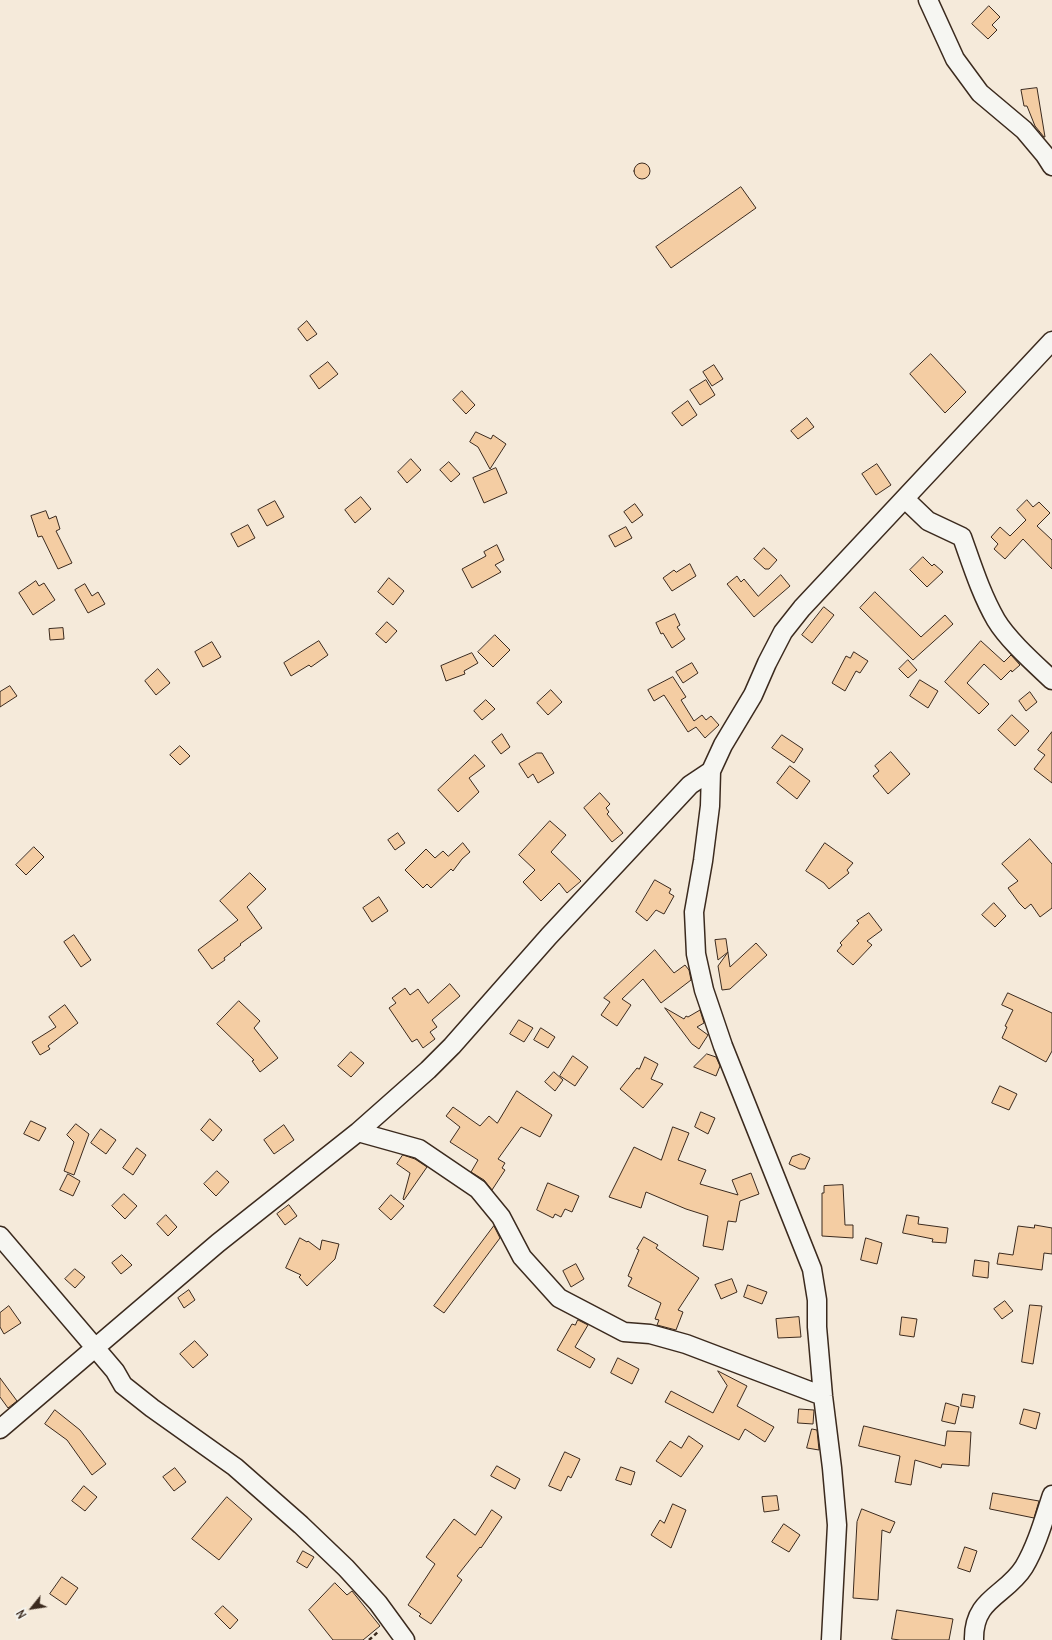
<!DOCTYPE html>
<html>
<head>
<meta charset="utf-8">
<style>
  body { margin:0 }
  #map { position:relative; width:1052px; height:1640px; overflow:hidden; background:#f5eada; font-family:Delius,sans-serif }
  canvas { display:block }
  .north { position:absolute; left:12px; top:1588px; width:40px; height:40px; -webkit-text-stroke:3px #f6f6f2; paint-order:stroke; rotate:240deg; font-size:11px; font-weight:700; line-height:16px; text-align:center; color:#3b2a1e }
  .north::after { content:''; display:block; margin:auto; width:14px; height:18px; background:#3b2a1e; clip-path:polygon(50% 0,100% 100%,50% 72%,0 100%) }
</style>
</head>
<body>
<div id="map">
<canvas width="1052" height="1640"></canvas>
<div class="north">N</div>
</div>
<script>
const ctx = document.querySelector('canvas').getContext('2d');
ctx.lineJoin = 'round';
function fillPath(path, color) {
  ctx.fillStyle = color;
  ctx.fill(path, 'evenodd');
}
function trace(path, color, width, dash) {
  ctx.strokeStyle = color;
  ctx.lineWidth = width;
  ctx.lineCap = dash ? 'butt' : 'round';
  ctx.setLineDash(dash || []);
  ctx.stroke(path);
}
const building = new Path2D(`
  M989 6 1000 17 992 25 997 30 988 39 972 24Z
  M1037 88 1045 137H1044L1035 126 1027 106H1024L1021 90Z
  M634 171a8 8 0 1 1 16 0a8 8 0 1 1-16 0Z
  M741 187 756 208 671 268 656 247Z
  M307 321 317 334 307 341 298 329Z
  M931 354 966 392 945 413 910 374Z
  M328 362 338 374 319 389 310 376Z
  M714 365 723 379 712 386 703 372Z
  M706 380 715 395 700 405 690 390Z
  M462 391 475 405 466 414 453 400Z
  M688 401 697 415 682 426 672 413Z
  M807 418 814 427 798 439 791 431Z
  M476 432 491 439 493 435 506 444 490 469 478 447 470 442Z
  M411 459 421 470 407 483 398 472Z
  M449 462 460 474 451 482 440 470Z
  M877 464 891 485 876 495 862 474Z
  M496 468 507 493 484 503 473 478Z
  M361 497 371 509 355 523 345 510Z
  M1027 500 1033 507 1039 502 1050 513 1037 526 1052 540V569L1023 539 1005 559 994 549 998 544 991 537 1000 527 1010 536 1026 520 1017 510Z
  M275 501 284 517 267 526 258 510Z
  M635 504 643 515 632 523 624 512Z
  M46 511 49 519 56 516 60 529 56 531 72 563 58 569 42 536 38 537 31 516Z
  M248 525 255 538 238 547 231 534Z
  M626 527 632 538 615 547 609 536Z
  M497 545 504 560 495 565 501 572 472 588 462 569 486 556 484 552Z
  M764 548 777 560 769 569H765L754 559Z
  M923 557 932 566 934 564 943 572 927 587 910 570Z
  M690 564 696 576 672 591 663 578 674 570 676 572Z
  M781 575 790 586 754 617 727 584 737 576 741 582 744 579 758 596Z
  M389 578 404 591 393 605 378 592Z
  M36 581 39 586 44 583 55 600 33 615 19 593Z
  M85 584 92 596 98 592 105 604 88 613 75 590Z
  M875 592 921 637 945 615 953 624 913 660 860 608Z
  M824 607 834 615 812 643 802 635Z
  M675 614 680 625 677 627 685 639 672 648 663 633 661 634 656 623Z
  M387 622 397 631 386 643 376 634Z
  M63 628 64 639 50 640 49 629Z
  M495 635 510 650 493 667 478 652Z
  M319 641 328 655 311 667 309 665 291 676 284 663Z
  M981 641 1004 662 1011 655 1020 665 1012 672 1011 670 1001 680 984 664 967 683 989 704 979 714 945 682Z
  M212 642 221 657 203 667 195 652Z
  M854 652 868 661 860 673 856 671 845 691 832 683 846 656 850 658Z
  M472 653 478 663 464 671 465 674 446 681 441 666Z
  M908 660 917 670 908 678 899 669Z
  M692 663 698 673 683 683 676 672Z
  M158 669 170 683 156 695 145 681Z
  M673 677 686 697 681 700 694 721 702 715 706 720 711 716 719 725 705 738 696 727 688 732 664 695 654 701 648 690Z
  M920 680 938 691 928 708 910 696Z
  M10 686 17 696 0 707V692Z
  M551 690 562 702 548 715 537 703Z
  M1030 692 1037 702 1026 711 1019 701Z
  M486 700 495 709 482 720 474 711Z
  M1012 715 1029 731 1015 746 998 730Z
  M1052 732V783L1034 769 1045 755 1038 750Z
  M502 734 510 747 501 754 492 742Z
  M782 735 803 749 794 763 772 748Z
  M180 746 190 756 180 765 170 755Z
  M891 752 910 774 888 794 873 776 879 771 875 766Z
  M537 753H542L554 773 538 783 533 774 528 778 519 764Z
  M475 755 485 766 469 778 479 792 458 812 438 790Z
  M790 766 810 781 797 799 777 783Z
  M600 793 610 804 606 808 609 812 607 814 623 833 612 842 584 808Z
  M550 821 566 835 551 852 581 881 567 893 559 883 541 901 523 882 535 870 519 855Z
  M398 833 405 843 395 850 388 840Z
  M1030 839 1052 864V908L1040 917 1031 904 1025 909 1019 903 1008 888 1018 881 1002 864Z
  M463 843 470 852 462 859 453 871 451 869 431 888 427 884 423 888 405 870 426 849 435 858 443 851 448 856Z
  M825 843 853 863 847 870 849 873 829 889 824 883 806 871Z
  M34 847 44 857 26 875 16 865Z
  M250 873 266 889 247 907 262 928 240 944 241 945 224 958 225 960 212 969 198 950 238 920 220 901Z
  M655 880 671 889 669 893 674 896 664 914 656 910 647 921 636 912Z
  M379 897 388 911 372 922 363 908Z
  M994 903 1006 916 995 927 982 915Z
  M869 913 882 930 867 941 872 945 853 965 837 951 842 945 840 943 859 923 857 921Z
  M74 935 91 960 81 967 64 942Z
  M726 939 730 967 756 943 767 955 730 989 722 990 718 966 728 952 718 960 715 940Z
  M655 950 674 973 685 965 689 970 691 980 661 1003 643 979 622 999 631 1005 617 1026 601 1015 610 1002 604 998Z
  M450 984 460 996 432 1020 437 1027 430 1032 435 1039 423 1048 417 1039 412 1042 389 1008 396 1003 392 998 405 988 410 995 418 989 428 1003Z
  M1008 993 1052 1013V1051L1046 1062 1002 1038 1007 1027 1005 1026 1013 1010 1002 1005Z
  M239 1001 260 1021 254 1028 278 1058 260 1072 252 1061 254 1060 217 1024Z
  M65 1005 78 1023 48 1046 50 1049 40 1055 32 1042 56 1027 49 1017Z
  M665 1008 684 1019 686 1016 688 1017 700 1010 704 1023 697 1027 708 1035 699 1049 692 1044Z
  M519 1020 533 1028 524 1042 510 1034Z
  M541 1028 555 1037 548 1048 534 1040Z
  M351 1052 364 1063 351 1077 338 1066Z
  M707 1054 716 1057 720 1066 716 1076 694 1067Z
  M573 1056 588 1067 575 1086 560 1076Z
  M645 1057 658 1064 651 1079 663 1084 643 1108 620 1089 637 1068 639 1069Z
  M554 1072 563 1080 555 1091 545 1082Z
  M1000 1086 1017 1094 1009 1110 992 1103Z
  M517 1091 552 1115 540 1137 521 1127 498 1159 505 1163 502 1168 505 1170 492 1190 484 1180 471 1172 478 1160 450 1142 460 1127 446 1116 453 1107 480 1126 489 1116 497 1123Z
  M701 1112 715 1118 708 1134 695 1127Z
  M210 1119 222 1130 213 1141 201 1130Z
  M31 1121 46 1128 39 1141 24 1134Z
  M76 1124 89 1134 74 1175 64 1171 74 1142 67 1135Z
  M284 1125 294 1140 274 1154 264 1140Z
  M673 1127 689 1133 678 1160 706 1170 700 1184 738 1195 732 1180 751 1173 759 1194 740 1201 736 1222 728 1221 723 1250 703 1246 708 1216 686 1209 646 1192 641 1208 609 1197 634 1147 661 1160Z
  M101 1129 116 1140 106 1154 91 1143Z
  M137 1148 146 1155 133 1175 123 1168Z
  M801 1154 810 1158 805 1169H800L789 1164 792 1157Z
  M403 1155 415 1159 427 1167 404 1200 403 1199 410 1173 397 1164Z
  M217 1171 229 1182 216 1196 204 1184Z
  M68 1174 80 1181 73 1196 60 1190Z
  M548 1183 579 1196 572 1212 565 1209 561 1217 555 1214 553 1218 537 1210Z
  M843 1185 845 1225H853V1238L822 1236V1193H824V1186Z
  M124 1194 137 1206 125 1219 112 1206Z
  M391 1195 404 1206 391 1220 379 1209Z
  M289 1205 297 1216 285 1225 277 1214Z
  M166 1215 177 1227 168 1236 157 1224Z
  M907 1215 919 1217 918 1224 948 1228 946 1243 932 1242 933 1239 903 1233Z
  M1035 1225 1052 1228V1254L1044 1253 1042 1270 997 1264 999 1253 1013 1255 1018 1226 1034 1228Z
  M494 1226 500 1238 444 1313 434 1306Z
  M644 1237 658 1245 656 1248 699 1278 678 1310 683 1312 676 1330 657 1325 659 1320 655 1319 661 1303 628 1286 632 1278 628 1276 639 1250 637 1249Z
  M300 1238 307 1242 308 1241 320 1250 322 1240 339 1244 335 1259 307 1286 299 1277 301 1275 286 1268Z
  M866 1238 882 1243 877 1264 861 1260Z
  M122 1255 132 1265 121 1274 112 1263Z
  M975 1260 989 1262 988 1278 973 1276Z
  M576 1264 584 1279 571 1287 563 1271Z
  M75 1269 85 1277 75 1288 65 1279Z
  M732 1279 737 1292 721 1299 715 1285Z
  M748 1285 767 1292 762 1304 744 1297Z
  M189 1290 195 1300 184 1308 178 1298Z
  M1005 1301 1013 1311 1002 1319 994 1309Z
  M1030 1305 1042 1306 1033 1364 1022 1362Z
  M9 1306 21 1323 4 1334 0 1327V1313Z
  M799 1317 801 1337 778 1338 776 1319Z
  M902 1317 917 1319 914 1337 900 1335Z
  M578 1320 588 1325 575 1347 595 1359 590 1368 557 1350 572 1324 575 1325Z
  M195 1341 208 1355 193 1368 180 1354Z
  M618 1358 639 1369 632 1384 611 1373Z
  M718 1371 747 1386 737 1406 774 1427 765 1442 745 1429 739 1440 665 1402 671 1391 713 1413 727 1386Z
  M0 1378 17 1401 8 1408 0 1397Z
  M963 1394 975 1396 973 1408 961 1406Z
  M946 1403 959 1407 955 1424 942 1421Z
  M799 1409 814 1410 813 1424 798 1423Z
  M1024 1409 1040 1413 1036 1429 1020 1424Z
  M55 1410 80 1430 106 1464 92 1475 67 1440 45 1424Z
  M864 1426 945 1446 947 1431 971 1432 969 1466 942 1464 941 1468 915 1460 911 1485 895 1482 900 1456 859 1446Z
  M812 1429 817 1430 819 1450 807 1448Z
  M689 1436 703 1446 681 1477 656 1461 670 1441 681 1448Z
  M565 1452 580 1459 571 1478 568 1476 561 1491 549 1486Z
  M497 1466 520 1479 515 1489 491 1476Z
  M621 1467 635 1472 631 1485 616 1480Z
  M175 1468 186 1482 174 1491 163 1477Z
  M84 1486 97 1497 85 1511 72 1501Z
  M993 1493 1039 1501 1034 1518 990 1509Z
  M777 1496 779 1510 764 1512 762 1497Z
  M227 1497 252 1519 219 1560 192 1539Z
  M673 1504 686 1510 671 1548 651 1535 660 1520 664 1523Z
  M862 1509 895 1522 890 1533 882 1530 878 1600 853 1598 857 1522Z
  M492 1510 502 1517 481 1548 480 1547 457 1576 462 1580 431 1624 419 1616 421 1614 408 1605 435 1564 426 1557 454 1519 475 1535Z
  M784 1524 800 1535 789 1552 772 1542Z
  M965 1547 977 1551 970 1572 958 1568Z
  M303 1551 314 1557 307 1568 297 1562Z
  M62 1577 78 1588 66 1605 50 1594Z
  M335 1583 347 1595 352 1591 380 1626 363 1640H333L309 1610Z
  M223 1606 238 1620 230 1629 215 1614Z
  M897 1610 953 1619 949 1640H900L892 1639Z`);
fillPath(building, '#f4cda3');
trace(building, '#3b2a1e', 1);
const minor = new Path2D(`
  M928 0 955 59 980 93 1024 130 1045 155 1052 166
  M905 499 928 521 962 537C972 565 981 594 996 620 1008 640 1034 663 1052 680
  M711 771 710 806 703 861 694 912 696 954 704 990 723 1046 812 1269 817 1300V1327L823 1396 832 1468 837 1525 831 1640
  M358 1132 419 1149 478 1189 501 1217 522 1257 559 1298 624 1332 650 1334 686 1344 823 1396
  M0 1236 115 1371 123 1385 152 1408 235 1467 301 1525 346 1568 378 1603 405 1640
  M0 1429 218 1243 358 1132 428 1070 452 1046 549 936 690 785 711 771 723 745 753 695 767 663 783 632 802 608 1052 341
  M974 1640C973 1598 1006 1596 1024 1567 1037 1545 1044 1519 1052 1495`);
trace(minor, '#3b2a1e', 21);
trace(new Path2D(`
  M369 1640 379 1631`), '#3b2a1e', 2.5, [4, 3]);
trace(minor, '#f6f6f2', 18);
</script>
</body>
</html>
